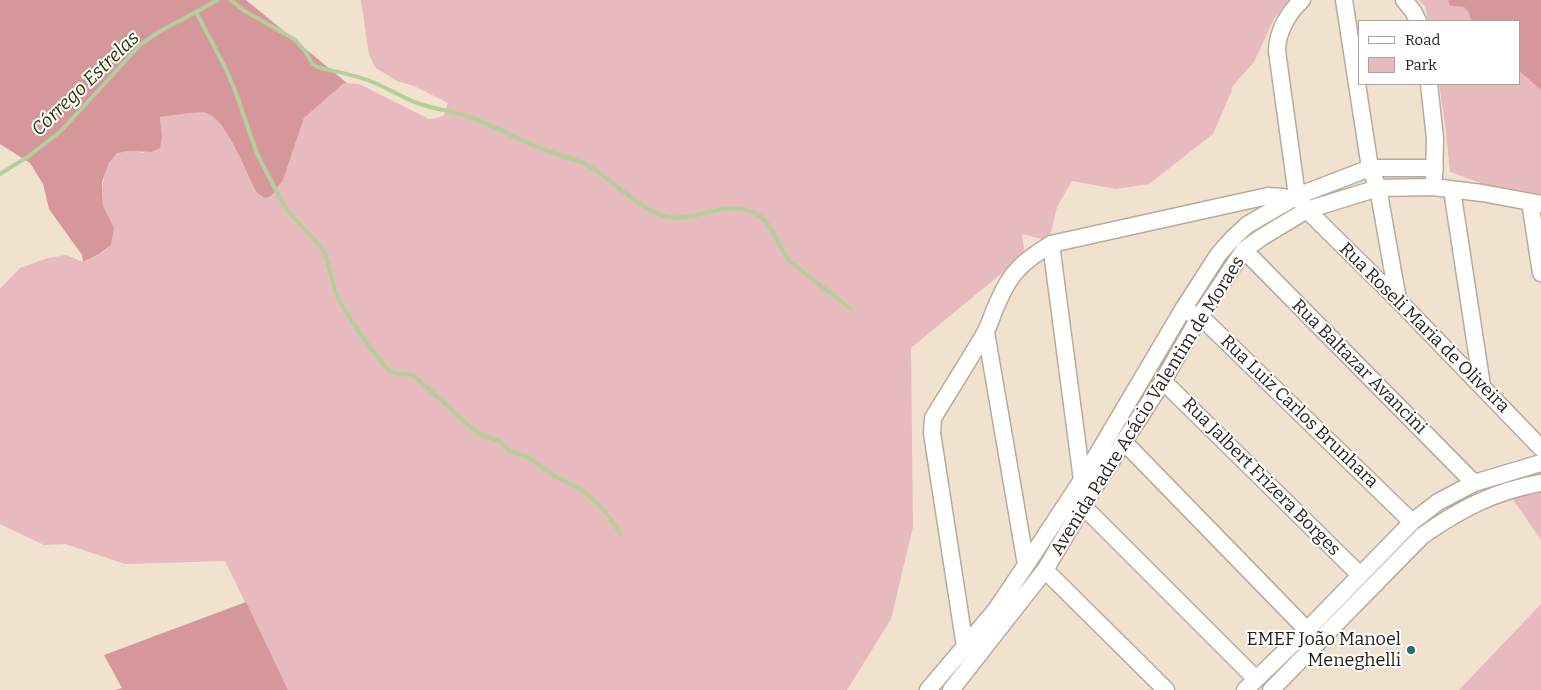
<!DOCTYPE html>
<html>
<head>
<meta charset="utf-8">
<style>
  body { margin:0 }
  #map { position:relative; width:1541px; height:690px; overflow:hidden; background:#f1e2d0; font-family:Bitter,serif }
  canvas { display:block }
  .legend { position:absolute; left:1358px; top:20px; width:162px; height:65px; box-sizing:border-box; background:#fff; border:1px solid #a7a5a2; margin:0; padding:6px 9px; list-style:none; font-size:15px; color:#231e17 }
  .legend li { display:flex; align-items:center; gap:10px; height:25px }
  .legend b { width:25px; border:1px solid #a7a5a2 }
</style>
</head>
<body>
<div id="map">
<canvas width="1541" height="690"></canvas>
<ul class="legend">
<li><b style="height:6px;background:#fff"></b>Road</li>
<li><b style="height:14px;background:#e7babd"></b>Park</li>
</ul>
</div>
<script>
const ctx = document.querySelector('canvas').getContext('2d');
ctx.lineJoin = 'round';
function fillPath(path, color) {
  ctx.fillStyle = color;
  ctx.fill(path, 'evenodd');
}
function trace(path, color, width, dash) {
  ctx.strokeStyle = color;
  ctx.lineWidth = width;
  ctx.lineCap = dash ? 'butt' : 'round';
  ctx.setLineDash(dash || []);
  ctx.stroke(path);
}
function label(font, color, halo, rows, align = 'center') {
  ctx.font = font + ' Bitter,serif';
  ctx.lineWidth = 4;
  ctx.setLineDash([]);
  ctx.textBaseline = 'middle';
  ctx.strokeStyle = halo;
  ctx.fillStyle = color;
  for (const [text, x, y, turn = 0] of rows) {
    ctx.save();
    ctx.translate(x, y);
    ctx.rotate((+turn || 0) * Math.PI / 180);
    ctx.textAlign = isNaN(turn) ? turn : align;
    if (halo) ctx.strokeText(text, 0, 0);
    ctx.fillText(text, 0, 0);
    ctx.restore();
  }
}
fillPath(new Path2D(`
  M361 0H1289L1274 19 1254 62 1231 88 1232 90 1213 134 1149 184 1116 189 1072 181 1057 207 1049 241 1022 234 1027 276 1002 273 911 348 913 527 891 619 847 690H288L225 561 125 564 65 544 44 545 0 524V289L20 268 48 258 66 255 83 262C92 257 107 253 111 243 117 224 108 222 103 207 99 194 105 159 118 153 125 149 136 151 144 153L162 137 160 117C170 116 199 111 206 113 226 118 246 174 257 193L283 180 304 118 344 83 359 84 429 119 438 118 444 115 448 103 414 86 397 81 376 68 369 55Z
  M1418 0H1448L1450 6 1464 7 1469 13 1471 21H1428L1425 6Z
  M1520 72 1541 90V201L1529 200 1450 172 1445 123 1439 84H1520Z
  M1541 493V540L1512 498Z
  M1541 604V690H1459L1539 606Z`), '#e7babd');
fillPath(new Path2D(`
  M0 0H246L347 83H344L304 118 283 180 271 196 265 198 257 193C246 174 227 119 206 113 199 111 170 116 160 117L162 137 160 148 151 152 128 151 117 153 109 163 102 182V196L103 206 114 228 111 245 99 254 83 262 82 255 49 209 43 184 30 163 0 144Z
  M1448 0H1541V90L1520 72V21H1471L1469 13 1464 7 1450 6Z
  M246 602 288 690H115L122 688 104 655Z`), '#d6979b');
trace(new Path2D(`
  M231 0 243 10 294 39 305 51 312 63 317 67C336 72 357 75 375 83 391 90 406 100 423 105 436 109 450 111 464 115 490 123 514 138 540 148 554 154 569 157 583 163 611 177 632 204 661 215 695 227 723 194 760 216 770 222 781 250 789 261L851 309
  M196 12 225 67 236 93 257 154 278 194 287 210 322 248 326 257 336 293 341 304 363 338 388 370C395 375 405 373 413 375L473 429 481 435 499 441 510 451 528 457 556 477 581 489 599 505 610 518 621 535
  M0 174 29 156 60 132 140 45 157 33 218 0`), '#b5cf9a', 4);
const minor = new Path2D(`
  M1302 0C1288 13 1277 32 1277 51L1297 196 1307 210 1398 300 1541 448
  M1344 0 1370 168 1378 188 1398 300
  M1404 0 1413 11 1418 21
  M1429 84 1435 138 1434 178
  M1452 190 1482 386
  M1530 202 1541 273
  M1051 244 1082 480 1084 482
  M1244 250 1474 483
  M1190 313 1200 316 1412 522
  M986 332 1026 565
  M1163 381 1359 574
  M1124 442 1307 630
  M1083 506 1256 679
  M1045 570 1166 690
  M965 647 932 433 933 418C950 390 968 362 985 333 990 324 993 312 998 302 1011 271 1024 261 1051 244L1268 196 1283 197 1291 199
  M928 690 995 611 1026 565 1082 480 1182 311 1218 255 1232 239 1247 225 1297 196 1370 168H1435
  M951 690 1045 570 1092 491 1163 381 1200 316 1244 250 1262 237 1307 210 1378 188 1433 187 1482 193 1541 204
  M1245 690 1307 630 1412 522 1438 502 1474 483 1541 463
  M1271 690 1422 536C1460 509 1495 491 1541 483`);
trace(minor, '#b9ab9b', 19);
trace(minor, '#fff', 16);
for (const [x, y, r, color] of [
  [1411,650,5,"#266c7b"]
]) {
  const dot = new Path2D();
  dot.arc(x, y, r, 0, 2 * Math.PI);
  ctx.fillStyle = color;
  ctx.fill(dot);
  trace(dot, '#fff', 2);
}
label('18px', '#231e17', '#fff', [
  ["Rua Roseli Maria de Oliveira",1424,328,45],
  ["Rua Baltazar Avancini",1359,367,45],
  ["Avenida Padre Acácio Valentim de Moraes",1148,406,-58],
  ["Rua Luiz Carlos Brunhara",1299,412,44],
  ["Rua Jalbert Frizera Borges",1261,477,45]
]);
label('18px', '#231e17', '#fff', [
  ["EMEF João Manoel",1401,640],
  ["Meneghelli",1401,661]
], 'right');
label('italic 19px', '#233900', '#fff', [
  ["Córrego Estrelas",86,84,-44]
]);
</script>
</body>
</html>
